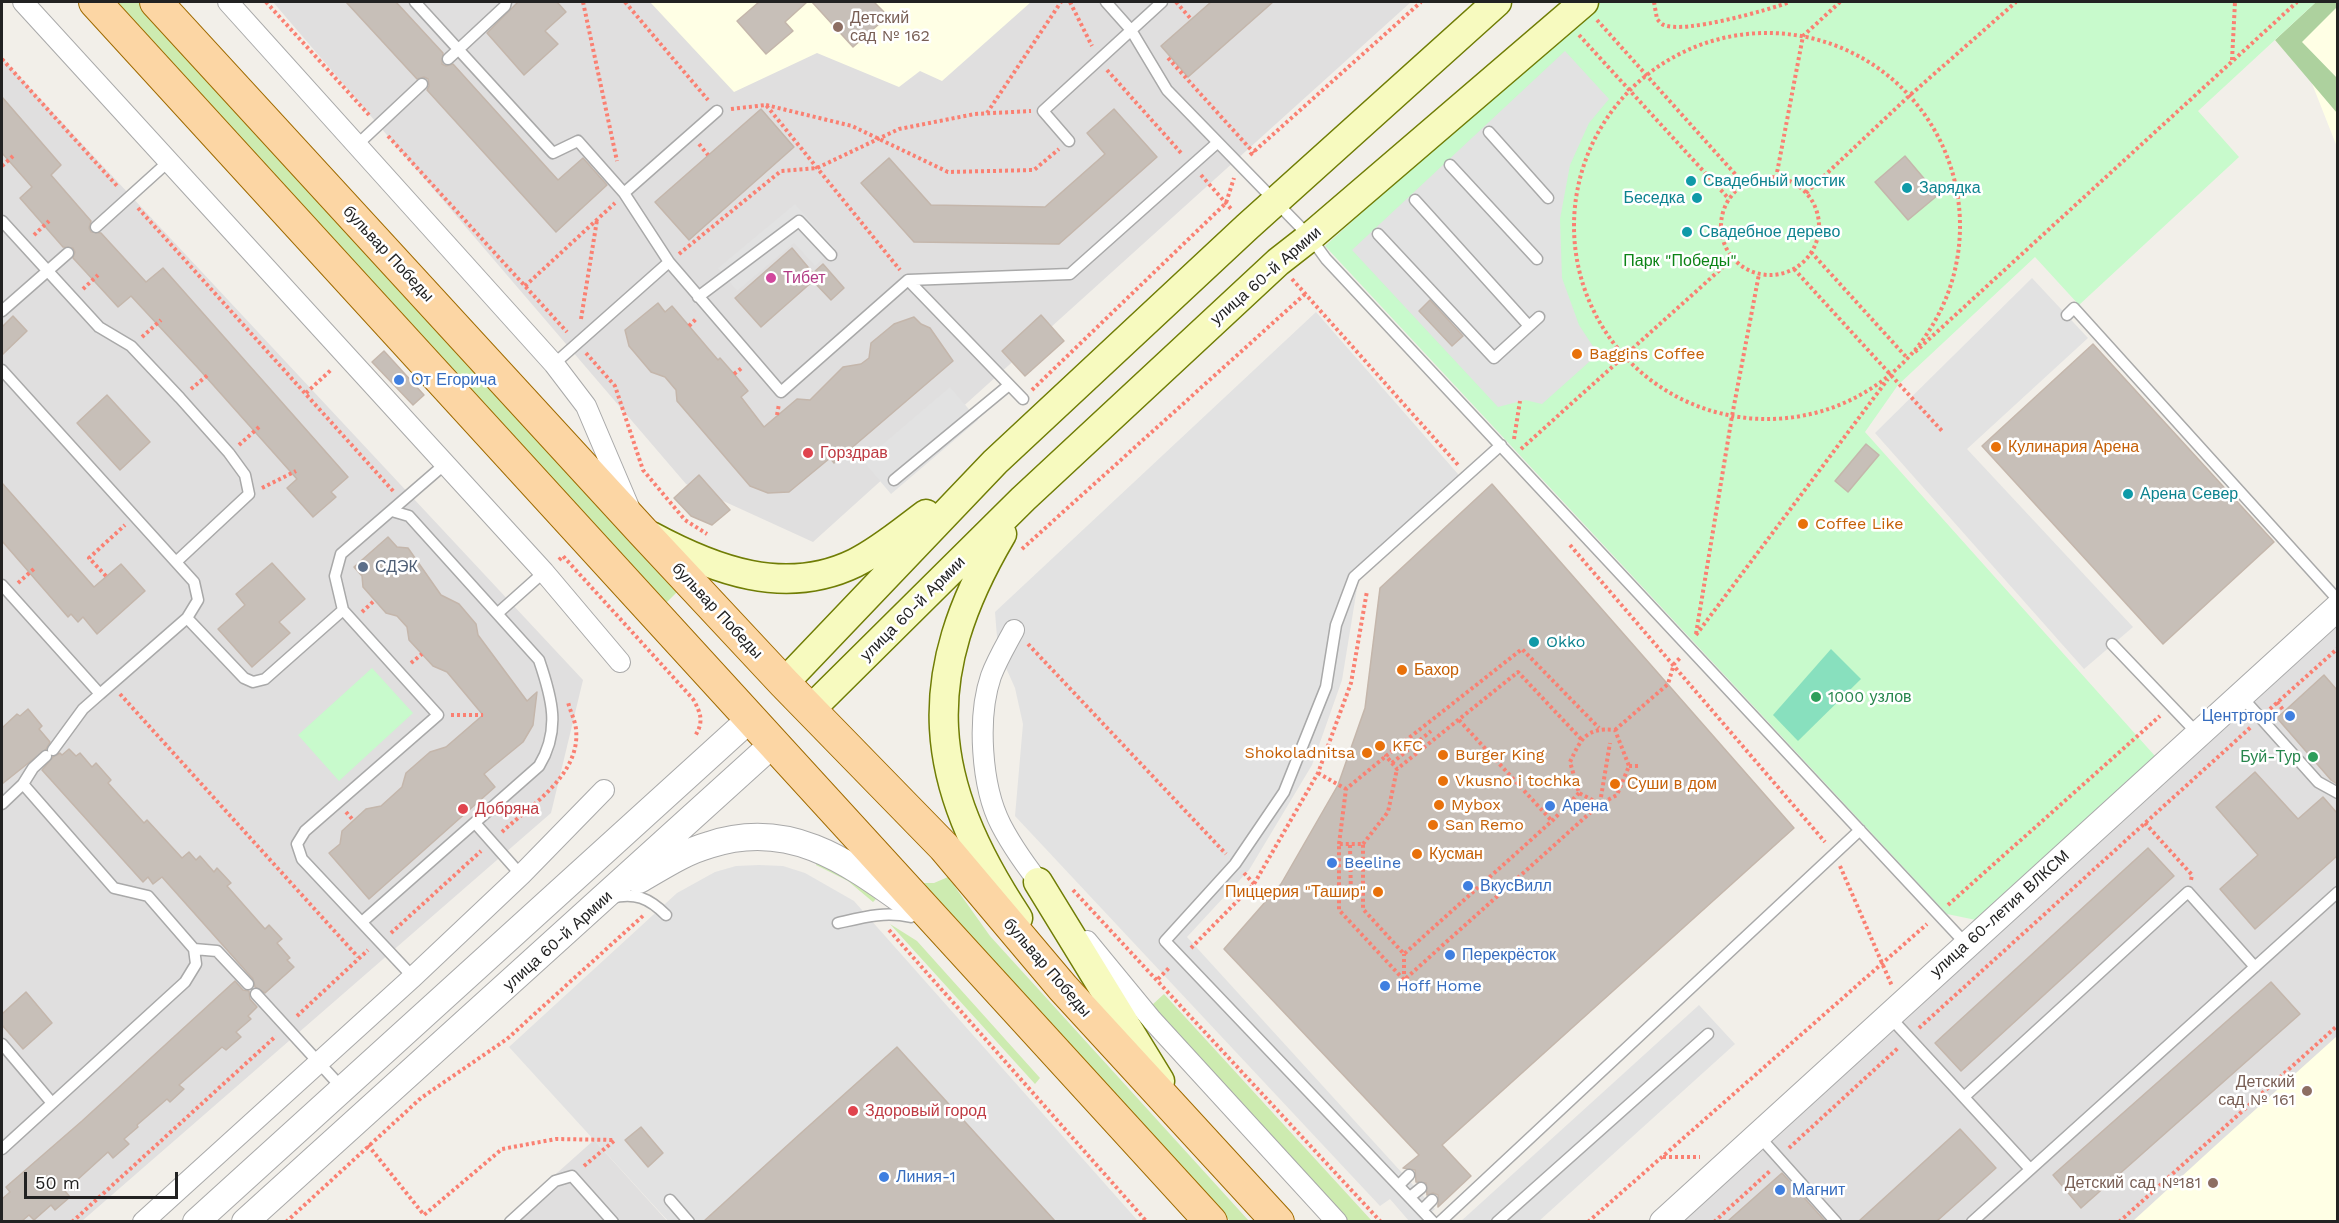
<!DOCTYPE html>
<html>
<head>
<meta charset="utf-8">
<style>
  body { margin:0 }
  #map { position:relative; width:2339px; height:1223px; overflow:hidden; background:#f2efe9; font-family:"Work Sans",sans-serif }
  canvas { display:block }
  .frame { position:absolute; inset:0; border:3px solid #222; pointer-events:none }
  .scale { position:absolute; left:24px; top:1172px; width:154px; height:27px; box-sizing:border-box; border:3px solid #222; border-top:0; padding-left:8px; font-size:18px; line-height:21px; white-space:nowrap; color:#222; -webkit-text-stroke:4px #fff; paint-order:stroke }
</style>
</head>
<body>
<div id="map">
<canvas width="2339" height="1223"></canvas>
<div class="frame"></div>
<div class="scale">50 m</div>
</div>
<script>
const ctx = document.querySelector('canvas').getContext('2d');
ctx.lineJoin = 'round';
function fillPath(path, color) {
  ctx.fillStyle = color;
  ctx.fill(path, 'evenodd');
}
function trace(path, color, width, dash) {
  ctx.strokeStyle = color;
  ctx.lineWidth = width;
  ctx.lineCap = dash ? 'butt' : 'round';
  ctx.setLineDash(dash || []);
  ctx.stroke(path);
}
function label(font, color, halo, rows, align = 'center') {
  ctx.font = font + ' "Work Sans",sans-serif';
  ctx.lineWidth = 5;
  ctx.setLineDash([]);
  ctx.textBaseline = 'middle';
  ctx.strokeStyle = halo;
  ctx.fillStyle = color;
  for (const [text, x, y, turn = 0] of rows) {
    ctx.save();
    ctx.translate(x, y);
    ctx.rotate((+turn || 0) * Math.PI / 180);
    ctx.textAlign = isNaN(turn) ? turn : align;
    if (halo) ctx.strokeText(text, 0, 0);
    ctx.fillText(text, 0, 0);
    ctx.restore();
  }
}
fillPath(new Path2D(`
  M273 2H1411L813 542 686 484Z
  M2 58 583 680 551 813 82 1221H2Z
  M2337 607V1221L1663 1222Z
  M594 1140 668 1222H502Z`), '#e0dfdf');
fillPath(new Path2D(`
  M650 2H1031L942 81 920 71 899 87 817 53 734 92Z
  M2316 2H2337V147L2311 81 2275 40Z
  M2337 1036V1221H2133L2216 1145Z`), '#ffffe5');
fillPath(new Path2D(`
  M117 2H144L681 588 666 603Z
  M819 856 867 888 876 899 873 902 848 881 816 865Z
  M948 877 990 936 1249 1221H1230L920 883H934Z
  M890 924 917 941 1040 1078 1035 1084Z
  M1164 994 1372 1221H1348L1152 1005Z`), '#cdebb0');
fillPath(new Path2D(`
  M2316 2H2337V7L2302 42 2337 78V113L2275 40Z`), '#add19e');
fillPath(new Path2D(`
  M1594 2H2316L2198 111 2239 157 2079 305 2035 257 1898 385 1865 432 2155 756 1976 920 1947 914 1325 246Z
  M372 668 413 713 339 781 298 735Z`), '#c8facc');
fillPath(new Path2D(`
  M1831 649 1861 679 1798 741 1773 715Z`), '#88e0be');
fillPath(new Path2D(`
  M1565 51 1609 99 1589 123 1570 165 1560 219 1562 278 1579 325 1598 354 1542 404 1525 400 1498 407 1352 250Z
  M795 204 835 248 815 266 794 243 737 291 718 268Z
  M2032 278 2088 338 1967 449 2133 627 2084 669 1875 433Z
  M1316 312 1465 482 1359 576 1342 680 1312 765 1249 870 1187 937 1435 1209 1422 1221H1409L1390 1199 1380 1206 1015 816 1023 724 1015 688 998 650 995 612Z
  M950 387 978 420 891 494 863 461Z
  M759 865 783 866 805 873 854 901 1138 1221H1055L897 1047 704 1221H668L509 1047 677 893 715 872 736 866Z
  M1699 1005 1735 1044 1539 1221 1460 1222Z`), '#e2e2e2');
const building = new Path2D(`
  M346 2H396L443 53 442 64 446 66 453 64 558 180 583 158 607 185 556 232 427 90 429 86 428 79 424 77 417 79Z
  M518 2H557L566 12 545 31 558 44 524 75 487 33Z
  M759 2H807L785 22 793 31 766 54 737 21Z
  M812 2H874L888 16 853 47Z
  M1211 2H1273L1188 77 1161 46Z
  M2 97 61 165 51 175 91 221 89 228 91 232 101 233 146 282 163 268 348 477 331 492 336 497 313 517 287 488 297 479 198 368 131 296 118 307 73 258 75 252 73 248 63 247 20 198 32 187 2 153Z
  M761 109 794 147 689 240 655 202Z
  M1114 109 1157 157 1059 244 914 242 861 183 889 158 931 205 1045 207 1105 154 1087 133Z
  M1905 156 1938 195 1908 220 1875 182Z
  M792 248 813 273 823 264 844 288 831 300 813 281 761 327 735 298Z
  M1430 300 1463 336 1452 346 1419 311Z
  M658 303 665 312 672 306 718 360 720 358 734 374 748 391 741 397 764 427 797 399 810 400 843 367 861 364 869 358 871 343 894 324 914 317 921 324 930 328 953 361 834 463 830 458 789 492 768 493 750 486 677 401 676 390 665 377 651 372 629 346 625 330Z
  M1041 315 1064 341 1025 376 1002 351Z
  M13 316 27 331 2 355V327Z
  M2093 344 2274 542 2163 644 1982 446Z
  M384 351 424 395 413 405 372 362Z
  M107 395 150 442 120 470 77 423Z
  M1866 444 1879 455 1848 492 1835 481Z
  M699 475 730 510 712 525 691 516 674 498Z
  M2 483 94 587 121 564 145 591 97 634 83 617 78 622 71 614 68 617 2 541Z
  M1492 484 1794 828 1442 1145 1471 1176 1438 1207V1195L1433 1193 1427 1195 1426 1183 1416 1182 1415 1170 1403 1168 1419 1155 1224 949 1281 884 1338 785 1365 708 1380 588Z
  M388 537 397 547 408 548 441 595 459 604 476 624 478 635 527 701 537 692 533 725 523 742 484 774 495 787 369 899 329 853 340 844 342 831 366 809 381 806 402 787 406 773 430 752 446 747 483 715 447 672 433 666 409 640 407 627 397 616 386 613 363 587 362 576 354 567Z
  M272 563 305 599 279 622 290 633 252 667 218 629 245 605 236 594Z
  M2324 675 2337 690V784L2331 780 2277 718Z
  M28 709 42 726 39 729 50 742 46 749 2 784V728L17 714 20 716Z
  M69 749 76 756 80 753 92 767 96 763 111 780 108 783 144 823 147 820 182 858 189 852 196 860 200 856 214 872 217 868 231 883 227 886 265 929 269 925 282 939 277 943 290 958 287 960 294 967 265 993 255 987 253 979 162 877 153 884 148 877 143 882 42 770 53 757 60 753 62 755Z
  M2255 772 2298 819 2323 797 2337 813V856L2255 929 2220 889 2258 855 2216 807Z
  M2148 848 2174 876 1961 1071 1935 1043Z
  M235 981 243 990 249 991 250 999 257 1007 248 1016 251 1019 236 1032 241 1037 226 1050 222 1047 179 1085 184 1089 170 1102 167 1099 137 1125 138 1127 124 1139 129 1144 113 1158 108 1152 65 1191 70 1197 55 1210 51 1205 34 1220 29 1215 22 1221H2V1199L10 1192 6 1187 82 1121Z
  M2271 982 2300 1014 2081 1208 2053 1175Z
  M26 992 52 1023 23 1049 2 1025V1014Z
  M897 1047 1055 1221H704L801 1133Z
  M641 1127 663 1153 648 1167 625 1140Z
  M1960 1129 1996 1168 1937 1221H1859Z
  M1782 1173 1825 1221H1728Z`);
fillPath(building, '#c7bfb8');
trace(building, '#c4b6ab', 1.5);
const service = new Path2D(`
  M415 2 553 153 578 141 624 193 669 262
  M1106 2 1131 30 1167 90 1310 237 1326 259 1967 945
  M448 59 505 6 506 2
  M1489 132 1548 198
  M1069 141 1043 111 1162 2
  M358 144 422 84
  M1450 165 1537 259
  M624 193 717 111
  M1415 200 1529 326
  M2 221 99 327 131 346 180 398 229 453 245 475 249 494 176 562
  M96 227 168 162
  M1378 234 1494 358 1539 317
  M908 280 1023 399
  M698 297 799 221 831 255
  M2 311 68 253
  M2067 315 2074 308 2338 600
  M554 364 669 262 781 392 908 280 1070 274 1217 143
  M2 370 194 582 198 600 187 618 100 694
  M894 480 1009 385
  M2 585 100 694 83 709 53 750
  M498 613 544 572
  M187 618 244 678 253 682 265 679 343 610
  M2112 644 2198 734
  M2241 696 2318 782 2338 793
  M23 784 33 768 46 756
  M2 804 23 784 114 888 148 896 194 949 196 964 185 982 2 1149
  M475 823 521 875
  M611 898C635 892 649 898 666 915
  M362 922 539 766C561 730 552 698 539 660L409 516 392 511
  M838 923C864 917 885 911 911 917
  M194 949 217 951 248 984
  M413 977 302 859 297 844 305 831 438 715 343 610 335 576 341 554 445 464
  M256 994 343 1089
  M1889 1016 2030 1169
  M2 1044 52 1103
  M1964 1097 2188 892 2255 967
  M1758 1135 1836 1222
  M1399 1185 1409 1175
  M1410 1197 1421 1188
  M670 1200 689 1222
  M1422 1210 1432 1200
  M510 1222 555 1181 572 1176 613 1222
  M1433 1222 1165 941 1235 864 1284 792 1326 687 1336 625 1354 577 1501 445
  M1440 1222 1860 830
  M1497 1222 1708 1034
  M1972 1222 2338 892`);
const minor = new Path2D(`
  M23 2 544 572 620 662
  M228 2 554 364 586 406 629 507
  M1014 630C1006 645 997 660 991 676 977 717 981 786 1001 825 1013 848 1029 870 1045 890
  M1087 941 1152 1020 1337 1222
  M143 1222 413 977 521 875 604 790`);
const tertiary = new Path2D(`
  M639 880C662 867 684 852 709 845 790 818 848 862 911 907
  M196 1222 750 719
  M245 1222 774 743
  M1663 1222 2338 607`);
const secondary = new Path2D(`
  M1002 534C917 678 927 780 1018 918
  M651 536C714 570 785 597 855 563 881 550 903 531 926 514
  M784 683 995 462 1247 227 1497 2
  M810 710 1023 499 1278 262 1310 237 1584 2
  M1038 882 1160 1081`);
const primary = new Path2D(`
  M95 2 1211 1222
  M156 2 642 531 784 683 944 847 1063 988 1278 1222`);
trace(service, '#a9a9a9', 13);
trace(minor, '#a9a9a9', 22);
trace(tertiary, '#a9a9a9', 28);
trace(secondary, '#707d05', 31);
trace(primary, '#a06b00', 34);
trace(new Path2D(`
  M266 2 369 115
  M583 2 617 161
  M625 2 708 100
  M1070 2 1092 46
  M1176 2 1191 19
  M1654 2 1657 19C1659 21 1661 24 1664 25 1684 34 1768 10 1790 2
  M1597 20 1744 184
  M1574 226a193 193 0 1 1 386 0a193 193 0 1 1-386 0Z
  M1579 35 1729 199
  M1168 58 1254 153
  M2 59 118 187
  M2232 60 2235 2
  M1107 70 1182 154
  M766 105 852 126 948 172 1034 170 1059 149
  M731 109 766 105 900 270
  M987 113 1061 2
  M388 136 567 332
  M699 144 708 155
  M1250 155 1421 2
  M2 166 13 156
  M1201 175 1232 210
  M1721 226a49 49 0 1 1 98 0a49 49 0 1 1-98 0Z
  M1776 178 1803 36 1840 2
  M1806 193 1909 96 2016 2
  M138 208 394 492
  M34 235 49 221
  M1811 252 1908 359
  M679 254 781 171 817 168 899 129 975 114 1031 111
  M1794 269 1942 431
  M1292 279 1459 466
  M525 286 615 203
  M83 289 98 275
  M581 319 597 220
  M689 326 697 318
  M142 337 161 320
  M1915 352 2297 2
  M586 353 615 386 643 470 685 520 707 534
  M734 374 743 367
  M191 389 209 374
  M1032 390 1226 203 1234 178
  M306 393 332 369
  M777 415 779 404
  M1514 439 1520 401
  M239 445 259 427
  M1521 449 1732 259
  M262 488 296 471
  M1570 545 1825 842
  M1022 549 1305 294
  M559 560 563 556 693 699C701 713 704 722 695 736
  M106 576 89 558 125 525
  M18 583 35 568
  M362 612 375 600
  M1696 634 1732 416 1759 274
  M1696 635 1888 379
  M1028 644 1226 854
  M411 663 422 654
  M120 694 358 957
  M2277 702 2284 711
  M2270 709 2338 648
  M451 715H483
  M1459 720 1552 821
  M1615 730 1668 684 1674 664 1680 658
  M1581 739 1518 672 1397 769 1386 756 1522 649 1599 728
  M1392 763 1431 731
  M1629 766H1638
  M1318 773 1346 789
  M1579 793 1552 821 1404 954 1363 909V844H1339V910L1404 980 1600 804 1617 795 1629 766 1615 730C1586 727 1581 739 1570 762L1579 793 1600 804
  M1600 803 1610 743
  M346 812 353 820
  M2145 823 2192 875 2191 880
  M502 832C531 805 581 775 576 729 575 720 570 711 568 702
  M1339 844 1346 789 1386 756
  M1363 844 1388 812 1397 769
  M1350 845 1351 897
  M1840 866 1892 986
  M1244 873 1254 884
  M1073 890 1381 1222
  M1948 905 2160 716
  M889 930 1147 1222
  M391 933 481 851
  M1191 948 1254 884 1318 773 1351 683 1367 591
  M1158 979 1170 967
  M1404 980V954
  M297 1016 368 950
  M1919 1028 2251 727
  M368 1145 424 1215 502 1149 556 1139 615 1140
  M1789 1148 1898 1048
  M1663 1157H1700
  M584 1166 615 1140
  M72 1222 276 1036
  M286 1222 421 1098 507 1039 645 914
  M1588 1222 1927 924
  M1714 1222 1771 1170
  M2119 1222 2338 1025
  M2227 1222H2229`), '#fa8072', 4, [3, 3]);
trace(service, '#fff', 10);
trace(minor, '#fff', 20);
trace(tertiary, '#fff', 26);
trace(secondary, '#f7fabf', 28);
trace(primary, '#fcd6a4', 32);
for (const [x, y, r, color] of [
  [838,27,6,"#8d6e63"],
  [1691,181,6,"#0f9aa8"],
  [1907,188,6,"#0f9aa8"],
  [1697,198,6,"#0f9aa8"],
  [1687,232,6,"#0f9aa8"],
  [771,278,6,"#d1479c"],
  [1577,354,6,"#e8710a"],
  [399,380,6,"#3f7fe0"],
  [1996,447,6,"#e8710a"],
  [808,453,6,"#e0444e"],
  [2128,494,6,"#0f9aa8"],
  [1803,524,6,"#e8710a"],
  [363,567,6,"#5c6f8a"],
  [1534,642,6,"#0f9aa8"],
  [1402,670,6,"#e8710a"],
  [1816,697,6,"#2e9e5b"],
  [2290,716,6,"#3f7fe0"],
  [1380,746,6,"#e8710a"],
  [1367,753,6,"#e8710a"],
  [1443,755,6,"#e8710a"],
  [2313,757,6,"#2e9e5b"],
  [1443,781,6,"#e8710a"],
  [1615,784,6,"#e8710a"],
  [1439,805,6,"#e8710a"],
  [1550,806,6,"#3f7fe0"],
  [463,809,6,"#e0444e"],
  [1433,825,6,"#e8710a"],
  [1417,854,6,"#e8710a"],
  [1332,863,6,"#3f7fe0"],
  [1468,886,6,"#3f7fe0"],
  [1378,892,6,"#e8710a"],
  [1450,955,6,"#3f7fe0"],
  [1385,986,6,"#3f7fe0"],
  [2307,1091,6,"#8d6e63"],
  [853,1111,6,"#e0444e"],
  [884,1177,6,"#3f7fe0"],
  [2213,1183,6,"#8d6e63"],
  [1780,1190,6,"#3f7fe0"]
]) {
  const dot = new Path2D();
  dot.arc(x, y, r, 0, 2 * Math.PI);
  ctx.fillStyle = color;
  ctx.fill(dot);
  trace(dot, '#fff', 2);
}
label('16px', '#785e54', '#fff', [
  ["Детский",850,18,"left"],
  ["сад № 162",850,36,"left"],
  ["Детский",2295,1082],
  ["сад № 161",2295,1100],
  ["Детский сад №181",2201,1183]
], 'right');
label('16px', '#0d838f', '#fff', [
  ["Свадебный мостик",1703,181],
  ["Зарядка",1919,188],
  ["Беседка",1685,198,"right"],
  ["Свадебное дерево",1699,232],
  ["Арена Север",2140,494],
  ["Okko",1546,642]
], 'left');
label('16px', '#222', '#fff', [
  ["бульвар Победы",388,254,47],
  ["улица 60-й Армии",1266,276,-41],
  ["улица 60-й Армии",913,609,-45],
  ["бульвар Победы",717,611,47],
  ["улица 60-летия ВЛКСМ",2000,914,-42],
  ["улица 60-й Армии",558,941,-42],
  ["бульвар Победы",1047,968,49]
]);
label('16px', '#0c8416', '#fff', [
  ["Парк \"Победы\"",1680,261]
]);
label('16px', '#b23c85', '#fff', [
  ["Тибет",783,278]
], 'left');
label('16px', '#c56008', '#fff', [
  ["Baggins Coffee",1589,354],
  ["Кулинария Арена",2008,447],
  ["Coffee Like",1815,524],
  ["Бахор",1414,670],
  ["KFC",1392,746],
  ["Shokoladnitsa",1355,753,"right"],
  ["Burger King",1455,755],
  ["Vkusno i tochka",1455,781],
  ["Суши в дом",1627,784],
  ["Mybox",1451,805],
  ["San Remo",1445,825],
  ["Кусман",1429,854],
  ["Пиццерия \"Ташир\"",1366,892,"right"]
], 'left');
label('16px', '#366cbe', '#fff', [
  ["От Егорича",411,380],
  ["Центрторг",2278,716,"right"],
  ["Арена",1562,806],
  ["Beeline",1344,863],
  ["ВкусВилл",1480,886],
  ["Перекрёсток",1462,955],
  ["Hoff Home",1397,986],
  ["Линия-1",896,1177],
  ["Магнит",1792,1190]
], 'left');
label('16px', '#be3a42', '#fff', [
  ["Горздрав",820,453],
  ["Добряна",475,809],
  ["Здоровый город",865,1111]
], 'left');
label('16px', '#4e5e75', '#fff', [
  ["СДЭК",375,567]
], 'left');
label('16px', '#27864d', '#fff', [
  ["1000 узлов",1828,697],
  ["Буй-Тур",2301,757,"right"]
], 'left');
</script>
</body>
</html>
